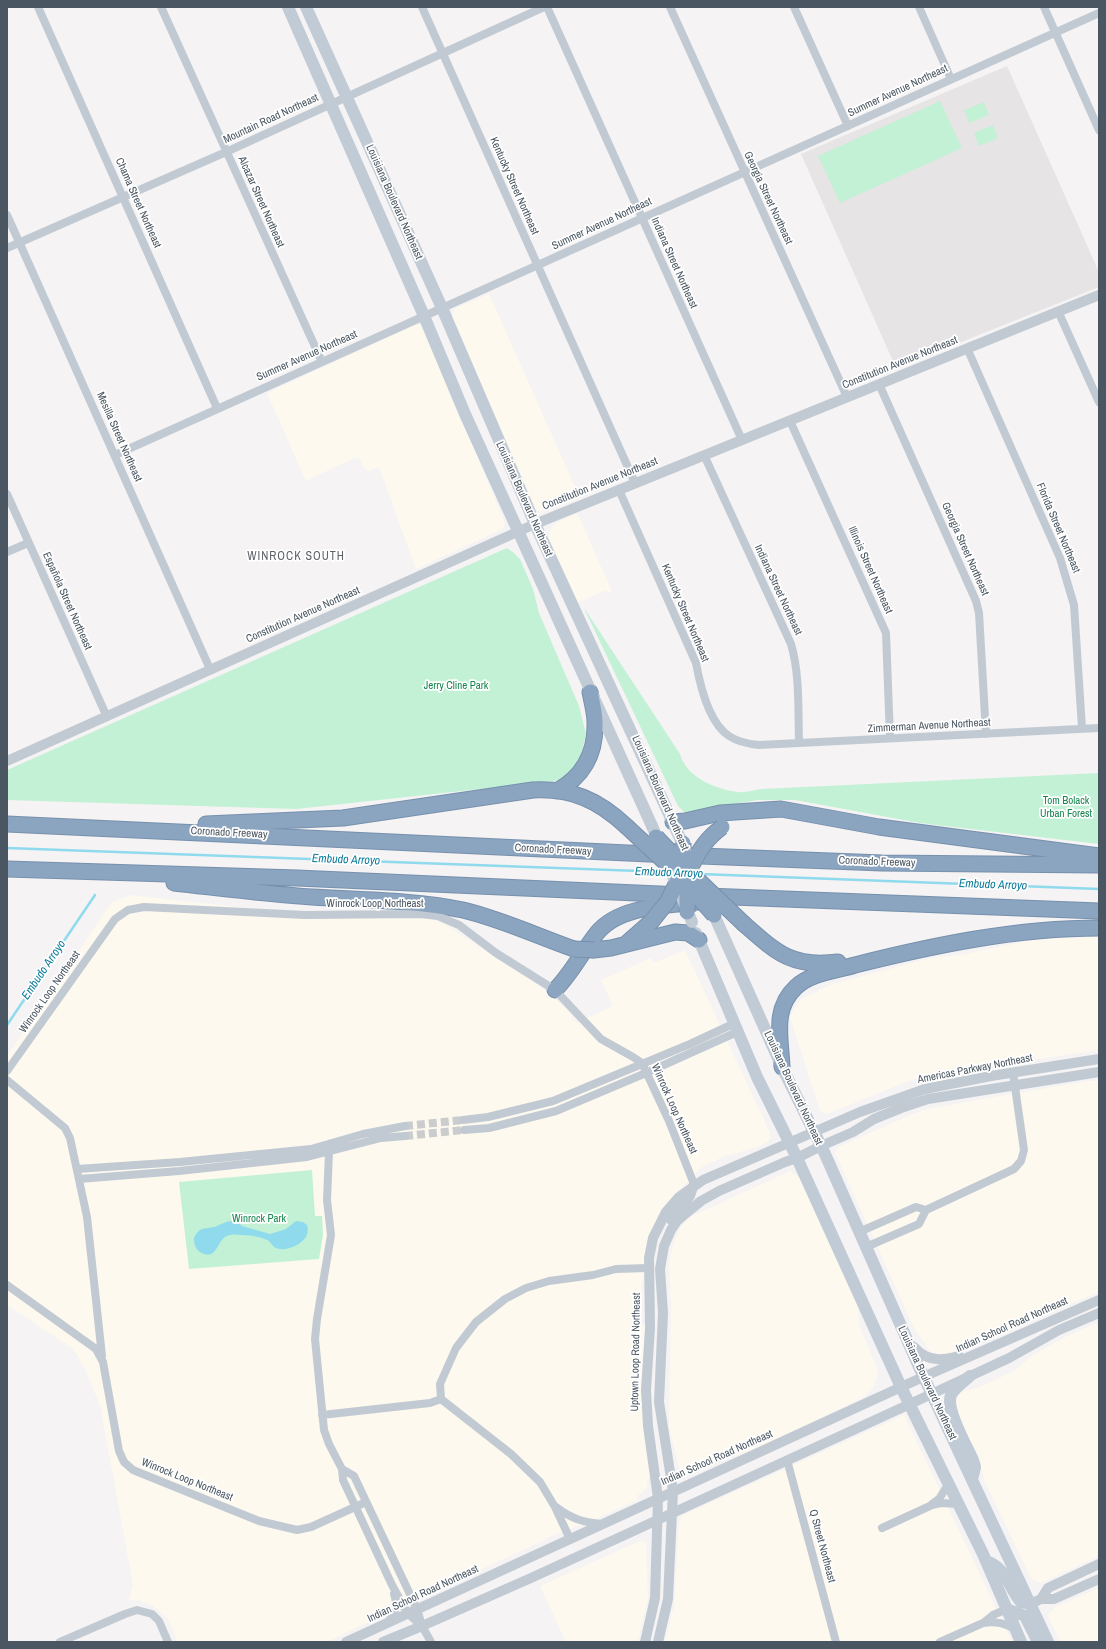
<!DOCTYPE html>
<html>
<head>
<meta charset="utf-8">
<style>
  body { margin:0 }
  #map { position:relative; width:1106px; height:1649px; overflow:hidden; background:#f5f3f3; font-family:"Archivo Narrow",sans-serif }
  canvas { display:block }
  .frame { position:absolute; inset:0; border:8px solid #4a5661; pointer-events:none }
</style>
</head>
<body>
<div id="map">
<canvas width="1106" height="1649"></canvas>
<div class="frame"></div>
</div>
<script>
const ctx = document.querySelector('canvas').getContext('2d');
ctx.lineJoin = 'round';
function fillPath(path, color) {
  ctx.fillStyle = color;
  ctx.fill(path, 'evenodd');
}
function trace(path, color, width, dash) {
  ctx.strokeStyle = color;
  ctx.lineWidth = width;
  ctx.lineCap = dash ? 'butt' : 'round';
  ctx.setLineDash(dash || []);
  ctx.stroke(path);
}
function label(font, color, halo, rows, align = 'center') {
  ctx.font = font + ' "Archivo Narrow",sans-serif';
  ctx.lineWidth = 3.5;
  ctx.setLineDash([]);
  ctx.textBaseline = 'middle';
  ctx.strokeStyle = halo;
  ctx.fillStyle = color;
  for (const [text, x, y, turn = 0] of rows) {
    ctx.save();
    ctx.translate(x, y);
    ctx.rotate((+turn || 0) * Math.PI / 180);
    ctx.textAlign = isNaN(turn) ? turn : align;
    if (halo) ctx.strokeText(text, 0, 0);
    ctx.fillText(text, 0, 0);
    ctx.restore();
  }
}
fillPath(new Path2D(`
  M489 294 580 498 542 512 536 509 497 425 452 317 454 309Z
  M415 325H422L505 523 502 529 416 569 379 467 369 471 364 468 360 459 354 458 306 481 267 393Z
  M577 513 612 591 608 593 606 590 577 603 549 538 550 530 556 523Z
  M132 895 305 915 430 918 446 925 545 990 567 1010 577 1023 613 1006 601 980 651 958 654 963 685 950 770 1133V1139L767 1142 758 1147 725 1156 702 1167 672 1197 659 1214 654 1226 641 1286 642 1325H646L651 1478H647V1487L643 1492 637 1496V1500L596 1519 557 1534 326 1642H178L168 1619 152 1605 138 1600H129L133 1585 100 1405 83 1365 73 1349 7 1305V1056L112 902Z
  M1099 937V1050L957 1071 911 1080 827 1114 820 1111 790 1017 794 1009 801 999 833 984 931 958 960 955 1037 939Z
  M1088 1081H1099V1292L955 1353 938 1354 931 1352 914 1328 835 1153 838 1147 913 1114 931 1108Z
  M790 1171 799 1177 858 1305 859 1325 878 1371 876 1380 872 1389 864 1397 753 1450 709 1463 691 1473H685L681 1471 679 1468 669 1428 671 1307 669 1264 673 1244 681 1227 690 1217Z
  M1094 1324H1099V1556L1041 1583 1035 1581 1031 1578 984 1480 980 1462 957 1411 955 1403 957 1398 961 1392 977 1388 1014 1371 1033 1355 1063 1338Z
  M904 1415 1012 1642H665L674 1606 679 1523 681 1516Z
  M640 1541H644L646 1544 648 1598 638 1642H566L540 1586Z
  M1099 1588V1642H1060L1050 1620 1048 1616 1049 1613 1055 1607Z`), '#fdf9ef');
fillPath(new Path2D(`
  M1007 66 1099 272V287L896 368 801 154Z`), '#e6e4e5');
fillPath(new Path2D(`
  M940 101 962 148 840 203 818 156Z
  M984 102 989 115 969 123 964 110Z
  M993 125 998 138 979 146 974 133Z
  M507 548 514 553 520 559 533 589 539 613 579 706 586 734 579 764 563 780 296 809 7 800V770Z
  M584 608 680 754C686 777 715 789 737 792 745 793 754 790 762 789L1099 773V844L920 823 795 800H758L728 805 688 816 678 806Z
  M312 1170 315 1216H322L323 1235 319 1259 189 1269 179 1182Z`), '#c3f1d5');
fillPath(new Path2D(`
  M230 1221 239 1223 242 1226 270 1234 286 1229 296 1221 303 1222 307 1225C308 1229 308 1233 306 1237 301 1245 285 1252 276 1248 272 1246 271 1242 267 1240 259 1236 248 1235 240 1235 235 1234 229 1234 225 1237 217 1242 216 1262 200 1252 195 1249 194 1243 194 1238 200 1225 206 1230 217 1226 221 1224 225 1222 230 1221Z`), '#90daee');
trace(new Path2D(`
  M7 848 667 872
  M700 874 1099 889
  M7 1025 95 895`), '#90daee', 2.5);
trace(new Path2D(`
  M405 1126 463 1120
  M405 1136 464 1130`), '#caccce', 8, [8, 4]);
const motorway = new Path2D(`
  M557 791C584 776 596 753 595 722 595 713 592 702 590 692
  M673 822 685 821 720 813 781 809 879 827 1099 856
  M7 824 649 854 882 863 1099 865
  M206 824 343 818 533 790C572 788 598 800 626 826
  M7 869 297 878 682 895
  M680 876 683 865 699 881
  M174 883C220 888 266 894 312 897 362 900 414 900 463 910 501 919 537 936 574 949
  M706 896 1099 911
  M744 924C777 953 792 968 838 962
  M627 943 652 921
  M594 950 611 948 675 932 688 933 699 940
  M555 990C572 973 582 952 597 933 619 906 665 906 698 902
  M782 1067C781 1039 772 1009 796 987 811 973 835 971 855 965 934 945 1017 928 1099 928`);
trace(motorway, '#7690ad', 17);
trace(new Path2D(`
  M38 7 217 408
  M161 7 322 362
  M422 7 635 483
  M547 7 742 440
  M670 7 847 397
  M794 7 848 126
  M919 7 951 79
  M1044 7 1099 130
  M7 215 210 669
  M7 248 226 152 544 7
  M1058 311 1099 402
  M967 348 1060 558 1074 605 1082 728
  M879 384 976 601 979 613 986 734
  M790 421 886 633 890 738
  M115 455 1099 13
  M704 455 791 644C800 674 798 711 799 742
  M619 490 696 663C700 685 709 723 729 736 738 742 749 744 759 745L1099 728
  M7 494 107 717
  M7 552 28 543
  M7 1071 115 919 128 910 144 907 305 915 420 914 438 916 459 925 496 953 555 990 601 1039 633 1057 642 1063 669 1121 694 1184
  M7 1080 65 1128 70 1138 87 1217 102 1356
  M463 1120 488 1117 553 1101 690 1044 733 1024
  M464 1130 489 1128 556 1111 646 1073 737 1032
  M329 1152 327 1200 331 1235 317 1319 315 1339 324 1430 329 1444 342 1469 343 1480 392 1585 408 1614 422 1626 431 1642
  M77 1169 180 1162 311 1149 363 1134 405 1126
  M79 1179 179 1171 307 1157 381 1138 405 1136
  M859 1232 916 1207 926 1210
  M866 1247 919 1224 926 1210 1014 1169 1021 1161 1024 1150 1013 1073
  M7 1285 96 1349 103 1362 119 1451 124 1462 133 1470 259 1521 297 1530 311 1527 366 1502
  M322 1415 430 1403 441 1399
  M787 1460 836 1642
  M342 1469 354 1476 417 1609 422 1626
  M932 1504 939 1499 949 1483
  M556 1507C572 1519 582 1522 602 1524
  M882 1528 932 1505 941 1503 959 1504
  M570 1539 555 1507 540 1482 511 1454 441 1399 440 1384 456 1348 476 1322 505 1299 526 1288 549 1281 593 1275 616 1269 648 1268
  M387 1623C396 1613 398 1606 394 1594
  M983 1623C996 1621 1005 1623 1016 1630
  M60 1642 125 1614 137 1610 152 1614 159 1621 168 1642
  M940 1642 983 1623 993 1615 1007 1609`), '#c1cad2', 8);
trace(new Path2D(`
  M7 761 535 524 1099 295
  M671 1220 690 1196 694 1184
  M910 1345C916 1347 917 1351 922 1354 934 1362 947 1359 959 1356
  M1041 1599 1048 1588 1099 1564
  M1030 1604 1041 1599H1054L1099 1579
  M346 1642 923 1377 1099 1300
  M383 1642 422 1626 531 1578 910 1404 1009 1358 1059 1330 1099 1313
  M645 1642 655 1598 658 1498 648 1426 646 1390 650 1328 649 1258 653 1238 666 1212 679 1197 703 1180 860 1112 925 1089 991 1076 1099 1059
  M658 1642 668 1599 673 1491 659 1402 663 1313 660 1269 664 1246 671 1230 677 1221 685 1214 701 1201 719 1191 785 1162 797 1158 821 1146 853 1132 874 1119 901 1108 928 1099 1099 1072`), '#c1cad2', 10);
trace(new Path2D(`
  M288 7 424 316 465 414 652 826
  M306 7 442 308 535 524 675 827
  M714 915 782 1067 825 1154 920 1369 1048 1642
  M696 933 757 1077 797 1158 901 1387 983 1554 1021 1642
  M970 1376C964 1381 956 1387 952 1393 943 1406 967 1446 973 1460L975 1467 972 1480
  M986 1561C1007 1568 1008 1587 1021 1602L1030 1604
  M1007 1609 1025 1616 1036 1638 1040 1642`), '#c1cbd6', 12);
trace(motorway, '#8ba5c1', 15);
const motorwayBridge = new Path2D(`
  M626 826 668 865
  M656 837 683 865
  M683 843V865
  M692 865C700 849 707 838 722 827
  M699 881 744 924
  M687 884 714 915
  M687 884V912
  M652 921 668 901 680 876
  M574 949 594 950`);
trace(motorwayBridge, '#7690ad', 17, []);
trace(new Path2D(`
  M652 826 692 922
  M675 827 686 852`), '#c1cbd6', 12);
trace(motorwayBridge, '#8ba5c1', 15);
label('11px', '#4a5661', '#fff', [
  ["Summer Avenue Northeast",898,91,-25],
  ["Mountain Road Northeast",271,119,-25],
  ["Kentucky Street Northeast",514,186,66],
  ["Georgia Street Northeast",768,198,65],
  ["Alcazar Street Northeast",261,202,66],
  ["Louisiana Boulevard Northeast",394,202,66],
  ["Chama Street Northeast",138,203,66],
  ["Summer Avenue Northeast",602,224,-25],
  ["Indiana Street Northeast",674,263,66],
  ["Summer Avenue Northeast",307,356,-24],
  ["Constitution Avenue Northeast",900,363,-22],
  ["Mesilla Street Northeast",119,437,66],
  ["Constitution Avenue Northeast",600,484,-22],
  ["Louisiana Boulevard Northeast",524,499,66],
  ["Florida Street Northeast",1058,528,67],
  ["Georgia Street Northeast",965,549,66],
  ["Illinois Street Northeast",870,570,66],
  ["Indiana Street Northeast",778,590,65],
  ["Española Street Northeast",67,601,66],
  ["Kentucky Street Northeast",685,613,67],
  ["Constitution Avenue Northeast",303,615,-24],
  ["Zimmerman Avenue Northeast",929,726,-3],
  ["Louisiana Boulevard Northeast",660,793,66],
  ["Coronado Freeway",229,833,3],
  ["Coronado Freeway",553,850,3],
  ["Coronado Freeway",877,862,2],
  ["Winrock Loop Northeast",375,904],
  ["Winrock Loop Northeast",50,992,-55],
  ["Americas Parkway Northeast",975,1069,-11],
  ["Louisiana Boulevard Northeast",793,1088,65],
  ["Winrock Loop Northeast",674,1109,66],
  ["Indian School Road Northeast",1012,1325,-24],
  ["Uptown Loop Road Northeast",636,1352,-89],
  ["Louisiana Boulevard Northeast",927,1383,65],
  ["Indian School Road Northeast",717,1458,-24],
  ["Winrock Loop Northeast",187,1480,22],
  ["Q Street Northeast",822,1546,75],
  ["Indian School Road Northeast",423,1594,-25]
]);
label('11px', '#17864f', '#fff', [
  ["Jerry Cline Park",456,686],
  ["Tom Bolack",1066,801],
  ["Urban Forest",1066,814],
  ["Winrock Park",259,1219]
]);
ctx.letterSpacing = '1px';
label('12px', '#5f6368', '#fff', [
  ["WINROCK SOUTH",296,557]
]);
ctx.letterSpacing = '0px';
label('italic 12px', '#0c7c9b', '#fff', [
  ["Embudo Arroyo",346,860,2],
  ["Embudo Arroyo",669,873,2],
  ["Embudo Arroyo",993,885,2],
  ["Embudo Arroyo",44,970,-56]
]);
</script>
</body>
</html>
